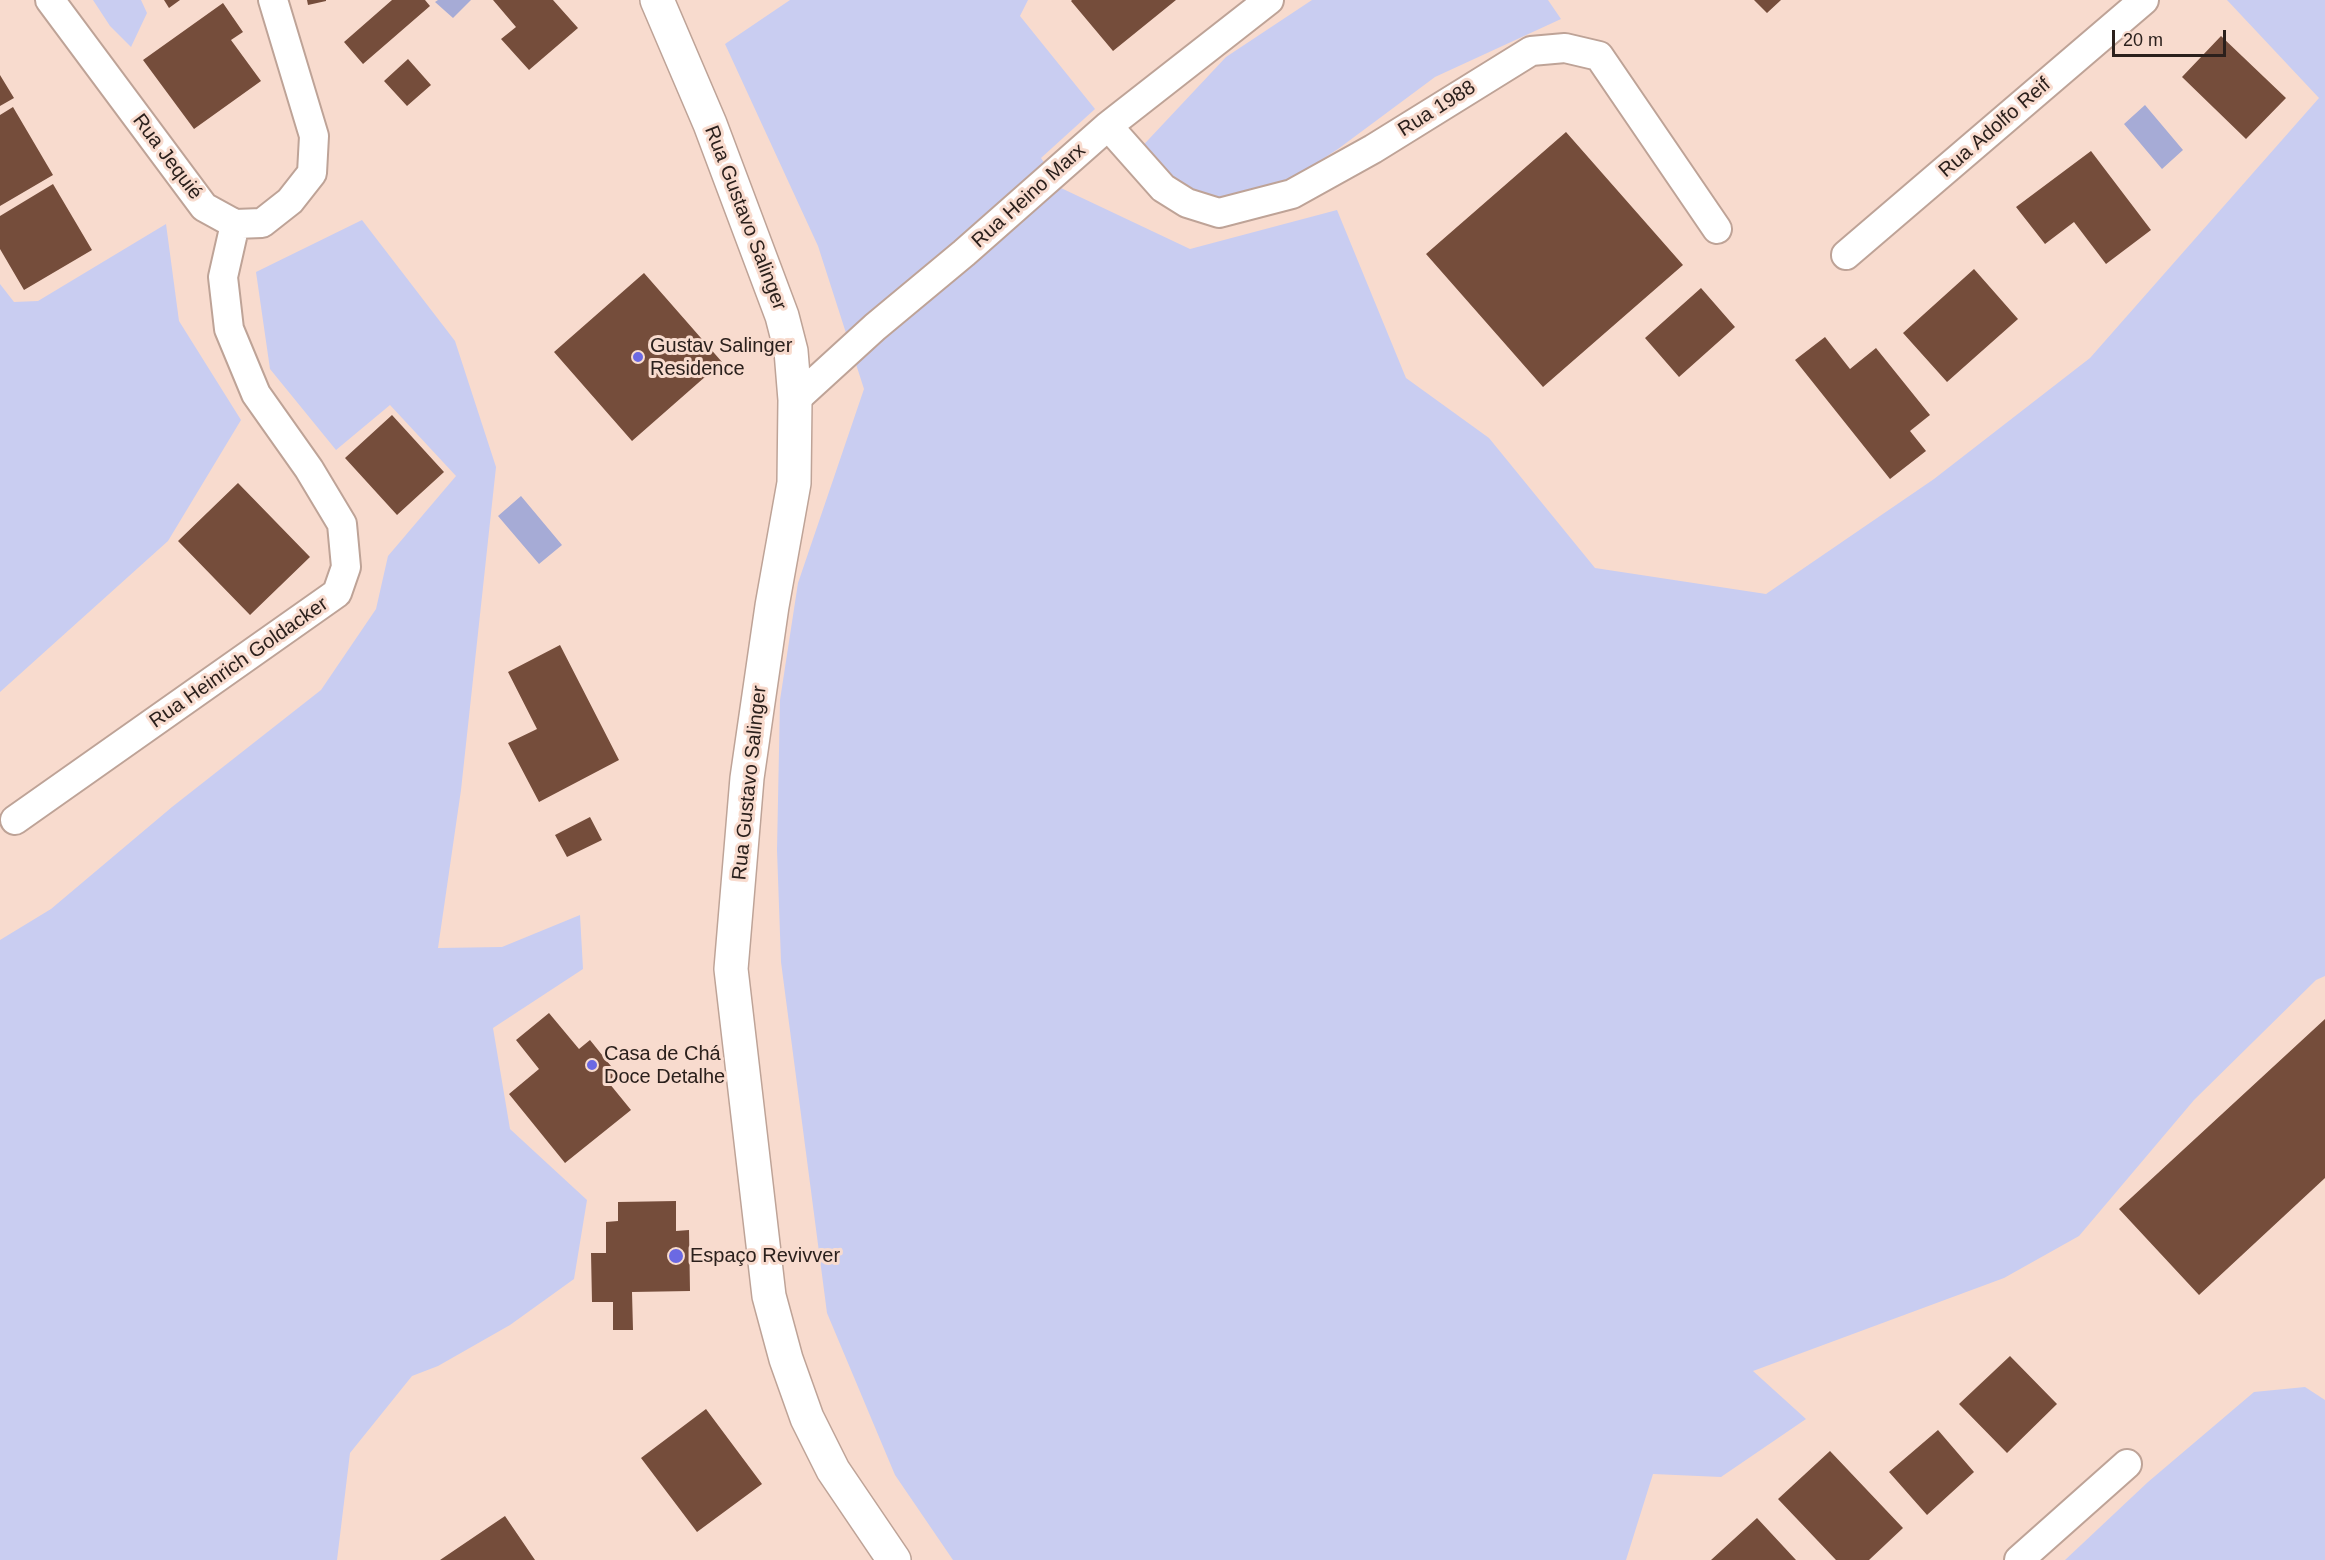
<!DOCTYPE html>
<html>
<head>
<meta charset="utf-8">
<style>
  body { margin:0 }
  #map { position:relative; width:2325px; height:1560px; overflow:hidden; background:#f8dbce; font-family:Helvetica,sans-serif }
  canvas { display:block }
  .scale { position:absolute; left:2112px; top:30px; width:114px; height:27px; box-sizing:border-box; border:3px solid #2b201c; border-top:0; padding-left:8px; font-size:18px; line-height:21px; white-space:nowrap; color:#2b201c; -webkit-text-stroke:4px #f8dbce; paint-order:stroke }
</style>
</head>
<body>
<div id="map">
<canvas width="2325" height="1560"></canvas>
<div class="scale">20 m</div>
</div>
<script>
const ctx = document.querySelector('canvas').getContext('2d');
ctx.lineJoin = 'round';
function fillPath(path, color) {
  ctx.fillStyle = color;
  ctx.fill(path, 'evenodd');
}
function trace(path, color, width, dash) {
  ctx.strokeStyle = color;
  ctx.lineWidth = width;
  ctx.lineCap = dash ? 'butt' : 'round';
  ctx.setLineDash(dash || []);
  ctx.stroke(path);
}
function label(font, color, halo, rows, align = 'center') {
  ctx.font = font + ' Helvetica,sans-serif';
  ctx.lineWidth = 6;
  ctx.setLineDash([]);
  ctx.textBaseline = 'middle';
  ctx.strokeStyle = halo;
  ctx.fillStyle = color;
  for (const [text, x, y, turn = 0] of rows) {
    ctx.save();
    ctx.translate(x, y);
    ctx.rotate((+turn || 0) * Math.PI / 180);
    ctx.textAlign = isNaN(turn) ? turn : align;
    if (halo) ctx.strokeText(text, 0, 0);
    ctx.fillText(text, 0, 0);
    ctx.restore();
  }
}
fillPath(new Path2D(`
  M93 0H141L147 13 131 47 110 26Z
  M790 0H1028L1020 16 1095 109 1041 158 1061 188 1190 249 1337 210 1406 378 1489 438 1595 568 1766 594 1934 479 2090 358 2319 98 2227 0H2325V976L2316 980 2194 1100 2079 1236 2004 1278 1753 1371 1806 1419 1721 1477 1653 1474 1626 1560H953L895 1475 827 1313 781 962 777 850 780 700 798 583 864 389 818 246 725 44Z
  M1312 0H1548L1561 19 1435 77 1338 149 1278 188 1214 200 1169 188 1134 155 1226 57Z
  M362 220 455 341 496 467 461 790 438 948 502 947 580 915 583 969 493 1028 510 1129 587 1200 574 1279 510 1325 438 1366 412 1376 350 1453 337 1560H0V940L51 909 172 807 321 690 376 609 388 556 456 476 390 405 336 450 270 369 256 272Z
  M166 224 179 321 241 420 168 541 0 692V284L14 302 38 301Z
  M2305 1387 2325 1400V1560H2065L2148 1482 2254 1392Z`), '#c9cdf1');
fillPath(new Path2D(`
  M438 0H471L453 18 435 2Z
  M2145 105 2183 150 2162 169 2124 124Z
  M521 496 562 545 539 564 498 516Z`), '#a6abd6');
fillPath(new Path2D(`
  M164 0H180L169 8Z
  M307 0H326V1L308 5Z
  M392 0H425L430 6 363 64 344 42Z
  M493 0H553L578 28 529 70 501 39 516 27Z
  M1072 0H1176L1113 51 1071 1Z
  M1754 0H1781L1767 13Z
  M223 3 243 32 231 40 261 81 194 129 143 60Z
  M2221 36 2286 98 2246 139 2182 77Z
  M408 59 431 85 407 106 384 81Z
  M0 75 14 98 0 106Z
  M13 107 53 175 0 206V115Z
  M1566 132 1683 265 1543 387 1426 254Z
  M2091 151 2151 230 2106 264 2074 222 2045 244 2016 207Z
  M53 184 92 250 24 290 0 249V216Z
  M1974 269 2018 319 1947 382 1903 333Z
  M644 273 722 362 632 441 554 352Z
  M1701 288 1735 327 1679 377 1645 338Z
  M1825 337 1850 369 1876 348 1930 415 1910 431 1926 451 1890 479 1795 360Z
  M392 415 444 472 397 515 345 458Z
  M238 483 310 557 250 615 178 541Z
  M560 645 619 760 539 802 508 743 537 729 508 672Z
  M590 817 602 840 567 857 555 835Z
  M549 1013 579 1049 590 1040 619 1076 609 1083 631 1110 565 1163 509 1094 539 1069 516 1040Z
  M2325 1019V1178L2199 1295 2119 1209Z
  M676 1201V1231L689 1230 690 1291 632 1292 633 1330H613V1302H592L591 1253H606V1222L618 1221V1202Z
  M2010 1356 2057 1404 2007 1453 1959 1404Z
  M706 1409 762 1484 697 1532 641 1458Z
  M1938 1430 1974 1472 1927 1515 1889 1472Z
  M1830 1451 1903 1528 1869 1560H1836L1778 1499Z
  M505 1516 535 1560H440Z
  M1757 1518 1796 1560H1711Z`), '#754d3b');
const minor = new Path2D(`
  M50 0 204 207 235 224 262 223 290 201 312 173 314 136 273 0
  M1108 126 1163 188 1187 203 1219 213 1292 194 1373 149 1531 51 1565 48 1599 56 1717 229
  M1846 255 2144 0
  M795 400 875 327 964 253 1108 126 1269 0
  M15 820 337 593 346 567 342 524 309 469 256 394 229 329 223 277 235 224
  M2019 1560 2127 1464`);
const tertiary = new Path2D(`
  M657 0 710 124 782 316 791 351 795 400 794 483 772 606 747 778 731 969 769 1296 786 1359 807 1418 833 1470 894 1560`);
trace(minor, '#bea397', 32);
trace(tertiary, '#bea397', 36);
trace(minor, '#fff', 28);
trace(tertiary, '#fff', 33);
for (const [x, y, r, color] of [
  [638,357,6,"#6b69e3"],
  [592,1065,6,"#6b69e3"],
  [676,1256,8,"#6b69e3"]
]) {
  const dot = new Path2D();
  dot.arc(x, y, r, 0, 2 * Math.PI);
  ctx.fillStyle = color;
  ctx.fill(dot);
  trace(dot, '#f8dbce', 2);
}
label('20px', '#2b201c', '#f8dbce', [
  ["Rua 1988",1437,109,-32],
  ["Rua Adolfo Reif",1995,128,-41],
  ["Rua Jequié",167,157,53],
  ["Rua Heino Marx",1029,196,-42],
  ["Rua Gustavo Salinger",745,218,69],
  ["Rua Heinrich Goldacker",239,663,-35],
  ["Rua Gustavo Salinger",750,783,-84]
]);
label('20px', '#2b201c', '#f8dbce', [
  ["Gustav Salinger",650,346],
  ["Residence",650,369],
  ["Casa de Chá",604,1054],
  ["Doce Detalhe",604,1077],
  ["Espaço Revivver",690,1256]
], 'left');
</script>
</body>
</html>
